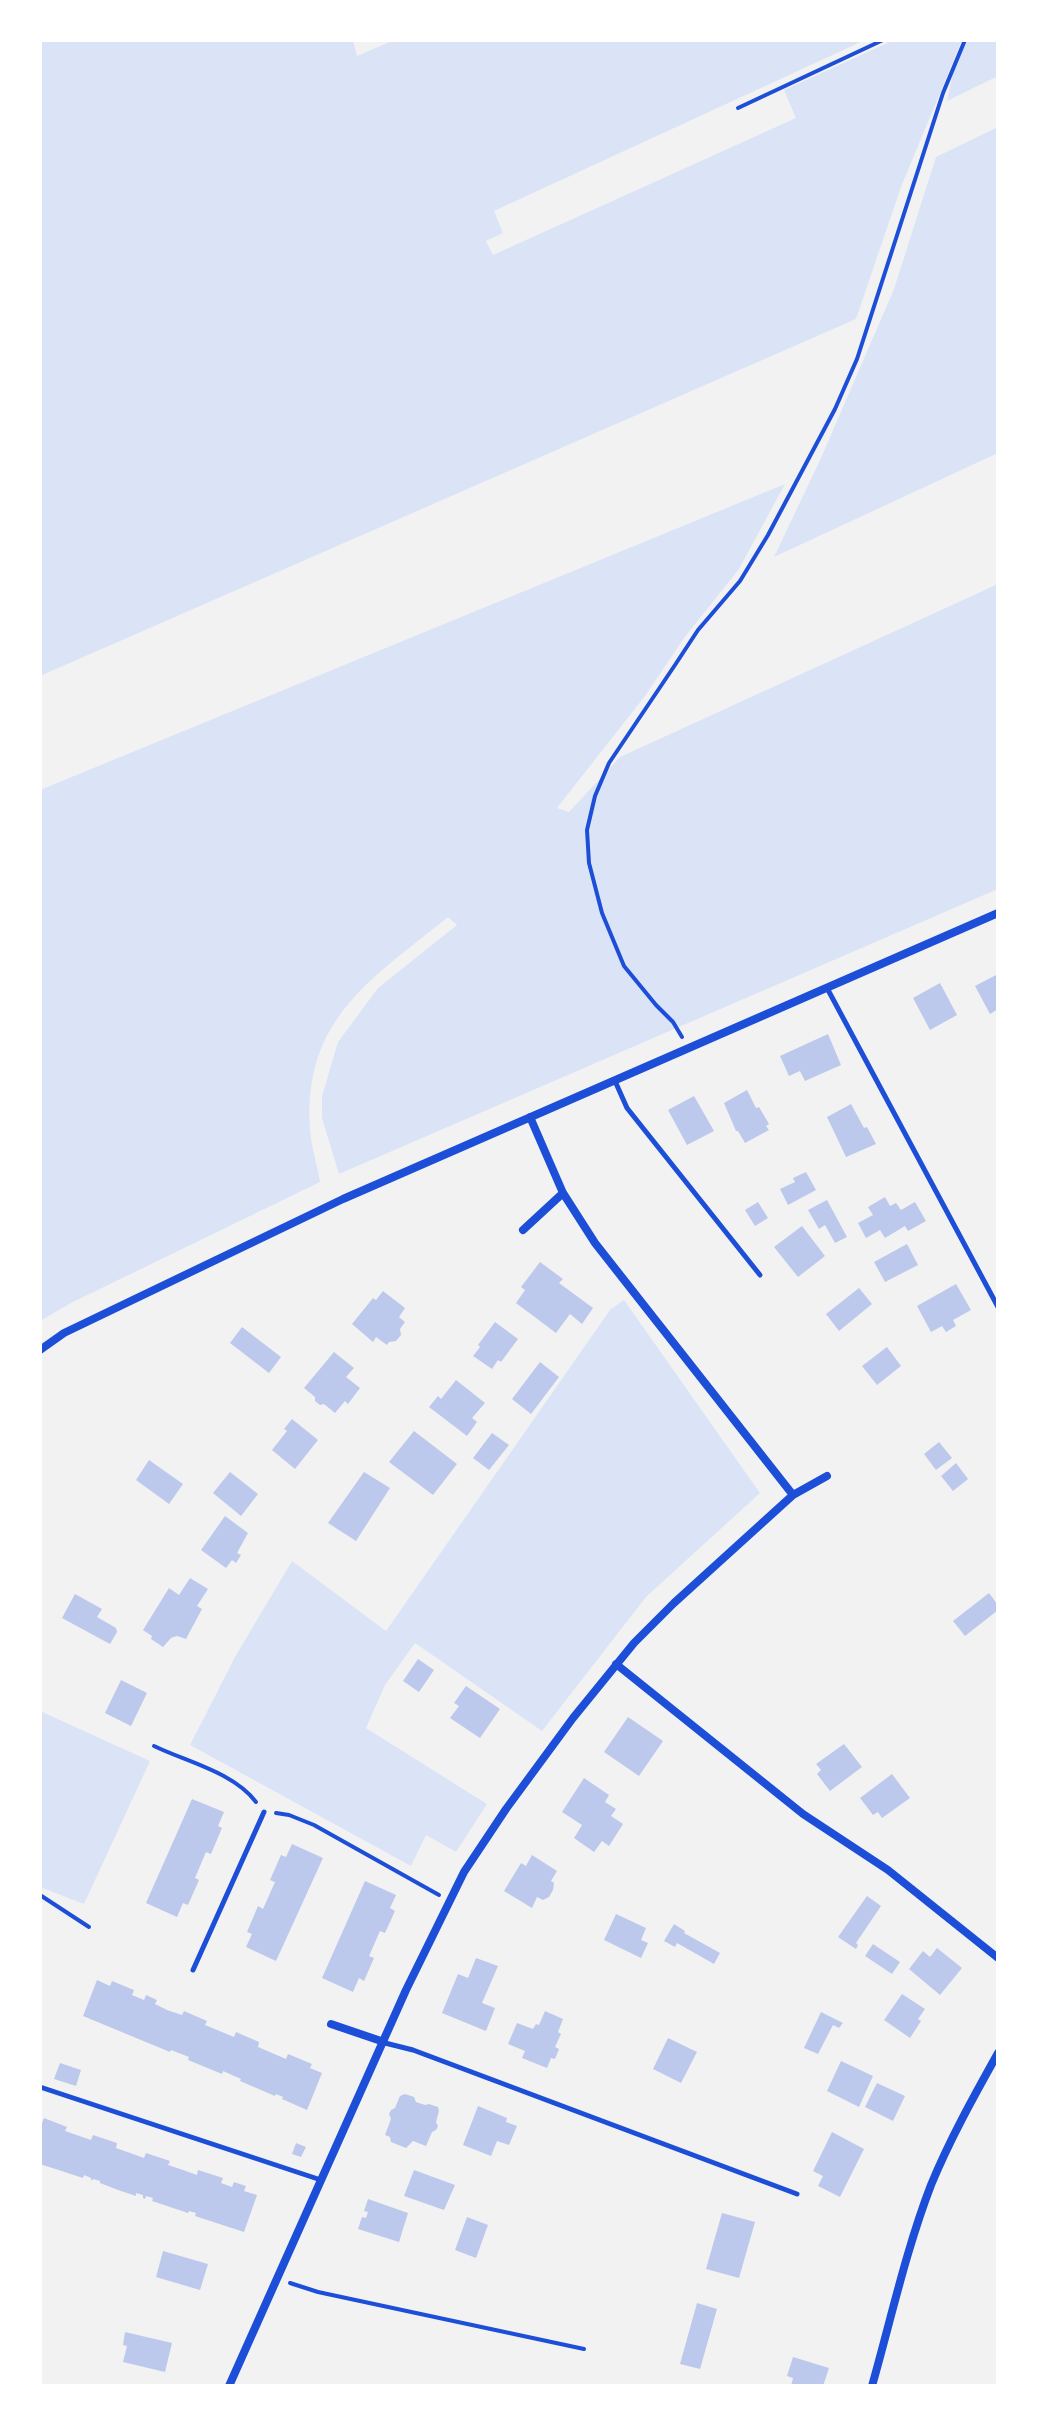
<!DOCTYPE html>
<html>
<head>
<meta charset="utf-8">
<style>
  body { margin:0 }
  #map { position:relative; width:1038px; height:2426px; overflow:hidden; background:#f2f2f2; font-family:"Noto Sans",sans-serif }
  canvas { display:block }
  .frame { position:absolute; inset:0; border:42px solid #fff; pointer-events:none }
</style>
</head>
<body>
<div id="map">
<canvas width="1038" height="2426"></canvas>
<div class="frame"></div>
</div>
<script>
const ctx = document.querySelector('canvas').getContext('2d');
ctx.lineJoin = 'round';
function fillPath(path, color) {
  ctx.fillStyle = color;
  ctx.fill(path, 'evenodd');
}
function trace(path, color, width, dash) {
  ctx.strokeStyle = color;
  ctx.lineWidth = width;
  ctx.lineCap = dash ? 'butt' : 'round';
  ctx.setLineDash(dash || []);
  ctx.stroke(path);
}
fillPath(new Path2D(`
  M40 40H353L357 56 394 40H865L494 211 503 233 486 241 493 255 796 118 784 90 894 40H962L901 187 856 319 40 676Z
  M967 40H998V76L947 101 953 73Z
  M998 127V453L774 557 821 458 894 289 936 157Z
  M785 484 739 569 684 638 645 696 557 808 569 812 620 757 998 584V889L339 1174 322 1118V1096L338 1042 378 988 457 925 448 917C373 978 303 1018 310 1128 311 1146 317 1164 320 1182L71 1303 40 1321V790Z
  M624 1300 760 1493 646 1597 542 1731 415 1643 385 1685 366 1728 487 1804 456 1852 426 1835 411 1866 190 1745 235 1657 292 1561 386 1631 610 1310Z
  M40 1711 150 1761 84 1904 40 1887Z`), '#dbe4f7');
fillPath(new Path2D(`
  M998 974V1009L990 1014 975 986Z
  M940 983 957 1015 930 1030 913 998Z
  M828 1034 841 1065 805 1081 800 1071 789 1076 780 1056Z
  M747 1090 756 1108 759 1107 769 1124 766 1126 769 1130 745 1143 738 1131H736L724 1103Z
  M694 1096 714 1131 687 1145 668 1110Z
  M851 1104 864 1128 867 1127 876 1144 846 1157 827 1117Z
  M806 1172 816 1190 788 1205 780 1189 795 1182 793 1178Z
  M885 1197 890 1206 896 1203 901 1210 915 1202 926 1221 908 1231 905 1226 885 1238 880 1230 866 1238 858 1223 873 1215 868 1207Z
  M827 1200 847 1237 835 1243 825 1225 819 1229 808 1210Z
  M758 1202 768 1218 755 1226 745 1210Z
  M802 1226 825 1256 798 1277 774 1247Z
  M907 1244 918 1265 885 1282 874 1262Z
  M540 1262 563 1279 559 1283 593 1308 582 1324 570 1314 556 1333 516 1303 525 1290 521 1287Z
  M956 1284 971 1310 953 1320 956 1326 946 1332 942 1326 931 1332 917 1306Z
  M859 1288 872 1304 839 1331 826 1314Z
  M383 1291 405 1308 399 1317 405 1322 400 1329 401 1335 396 1341 389 1342 387 1345 376 1337 373 1342 352 1324 373 1298 376 1300Z
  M495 1322 518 1339 501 1362 498 1360 492 1369 473 1356 480 1347 478 1345Z
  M242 1327 281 1357 269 1373 230 1343Z
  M887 1347 901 1366 877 1385 862 1366Z
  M334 1352 354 1368 346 1377 360 1388 348 1404 345 1401 335 1413 324 1404 320 1405 315 1401V1397L304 1388Z
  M540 1362 559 1377 531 1414 512 1399Z
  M456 1380 485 1403 472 1418 477 1422 467 1436 429 1407 438 1396 441 1399Z
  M292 1419 318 1440 295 1469 272 1450 287 1431 284 1429Z
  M414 1431 457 1464 433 1495 389 1462Z
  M492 1433 509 1445 489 1470 473 1458Z
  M939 1442 952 1458 936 1470 924 1454Z
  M149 1460 183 1484 169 1504 136 1480Z
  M956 1463 968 1479 953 1491 941 1476Z
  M230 1472 258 1494 241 1516 213 1493Z
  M364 1472 390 1488 356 1541 328 1523Z
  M225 1516 248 1533 237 1553 241 1555 236 1563 232 1560 226 1568 201 1550Z
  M190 1578 208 1589 197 1606 202 1609 186 1639 177 1636 171 1638 163 1647 151 1639 152 1636 143 1630 169 1588 179 1595Z
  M989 1593 998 1605V1610L965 1636 953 1621Z
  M75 1594 102 1609 97 1617 116 1628 117 1632 110 1644 62 1618Z
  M418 1659 434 1670 419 1692 403 1681Z
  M121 1680 147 1693 131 1726 105 1713Z
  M466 1686 500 1709 480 1738 450 1718 459 1706 454 1703Z
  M628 1717 663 1741 639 1776 604 1752Z
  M844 1744 862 1767 830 1791 817 1774 821 1770 816 1764Z
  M892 1774 910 1798 882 1818 878 1812 873 1815 860 1798Z
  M584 1778 609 1795 605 1802 616 1809 611 1816 623 1824 609 1846 602 1841 594 1852 574 1838 582 1825 562 1812Z
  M192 1799 224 1812 218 1826 222 1828 211 1854 206 1852 195 1878 199 1880 188 1905 183 1903 177 1917 146 1903Z
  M292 1844 323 1858 276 1961 246 1947 252 1934 247 1932 258 1906 263 1909 275 1882 270 1880 281 1855 286 1857Z
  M532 1855 557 1871 551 1881 554 1883 553 1890 549 1897 543 1900 537 1897 532 1908 504 1891 521 1863 526 1866Z
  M365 1881 396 1895 390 1908 395 1911 385 1933 380 1931 369 1956 374 1958 364 1981 359 1978 353 1992 322 1978Z
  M867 1896 881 1906 856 1943 858 1945 856 1949 838 1937Z
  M616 1914 646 1928 641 1940 648 1943 641 1958 604 1940Z
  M674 1924 685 1931 684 1933 720 1953 714 1964 677 1943 675 1947 664 1941Z
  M873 1944 900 1962 892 1974 865 1956Z
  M937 1948 962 1968 940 1995 909 1969 923 1951 930 1957Z
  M476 1958 498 1966 482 2003 495 2008 486 2031 442 2013 458 1974 468 1978Z
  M97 1980 110 1986 112 1981 134 1990 132 1995 144 2000 146 1995 157 2000 155 2004 167 2010 182 2015 184 2011 207 2021 205 2025 234 2037 236 2032 259 2042 258 2047 286 2059 288 2054 312 2064 310 2068 322 2073 307 2110 282 2099 283 2097 276 2094 275 2096 240 2081 241 2079 223 2071 222 2074 188 2060 189 2057 171 2050 170 2052 83 2016Z
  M902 1994 925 2009 918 2019 921 2021 910 2038 884 2020Z
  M545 2011 563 2019 558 2032 561 2034 555 2047 559 2049 555 2059 551 2058 547 2068 522 2058 525 2051 508 2044 517 2023 533 2029 536 2024 539 2025Z
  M821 2012 843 2023 839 2028 833 2025 818 2054 804 2048Z
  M668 2038 697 2052 681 2083 653 2069Z
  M841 2061 873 2076 859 2107 827 2091Z
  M60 2063 81 2070 76 2086 54 2079Z
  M877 2083 905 2096 893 2121 865 2107Z
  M405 2094 414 2097 416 2102 425 2105 429 2104 438 2107 439 2111 436 2122 438 2126 436 2130 432 2132 426 2146 413 2141 406 2148 391 2142 390 2137 385 2135 391 2119 389 2114 391 2110 395 2108 400 2096Z
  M478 2106 507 2118 506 2122 517 2126 509 2145 497 2141 491 2156 463 2145Z
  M44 2118 67 2127 65 2131 91 2140 93 2135 117 2143 116 2148 144 2158 146 2153 170 2161 168 2165 183 2170 197 2175 198 2170 223 2178 221 2183 232 2187 234 2182 246 2186 244 2191 257 2195 244 2232 195 2216 196 2213 189 2211 188 2213 152 2201 153 2198 146 2196 145 2199 143 2198V2195L136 2193V2196L118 2190 100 2183V2181L93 2179 91 2181V2178L84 2175 83 2178 40 2164V2123H42Z
  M832 2132 864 2149 840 2197 818 2186 823 2176 813 2171Z
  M296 2143 306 2147 301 2157 292 2154Z
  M414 2170 455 2185 444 2210 404 2196Z
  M368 2199 408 2213 399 2242 358 2229 362 2217 366 2218 368 2212 364 2211Z
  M722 2213 755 2222 739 2278 706 2269Z
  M467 2217 488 2225 476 2258 455 2250Z
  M163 2251 208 2264 200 2290 156 2277Z
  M697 2303 717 2309 700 2369 680 2364Z
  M125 2332 172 2343 165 2372 123 2362 127 2346 123 2345Z
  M793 2357 829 2368 823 2386H791L793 2378 787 2376Z`), '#bdc9ec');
trace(new Path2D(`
  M738 108 883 40
  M682 1037 673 1022 656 1005 624 966 602 913 589 863 587 830 595 796 609 763 675 665 698 630 740 581 768 535 835 409 857 359 943 93 965 40
  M154 1746C187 1762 233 1772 256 1802
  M276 1813 289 1815 314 1825 439 1895
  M40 1895 89 1927
  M290 2283 318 2292 584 2349`), '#1d4ed8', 4);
trace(new Path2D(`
  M827 988 998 1307
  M615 1081 627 1108 760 1275
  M193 1970 264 1812
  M385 2043 413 2050 797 2194
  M40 2087 321 2180`), '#1d4ed8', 5);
trace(new Path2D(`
  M523 1230 563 1193
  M40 1350 64 1333 343 1199 998 913
  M793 1495 827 1476
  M616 1664 803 1814 888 1870 998 1958
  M331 2024 384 2042
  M229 2386 406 1990 464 1872 506 1809 573 1718 634 1643 674 1603 793 1495 595 1243 563 1193 530 1117
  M872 2386C891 2319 906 2250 931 2185 950 2139 974 2096 998 2053`), '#1d4ed8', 8);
</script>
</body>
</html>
